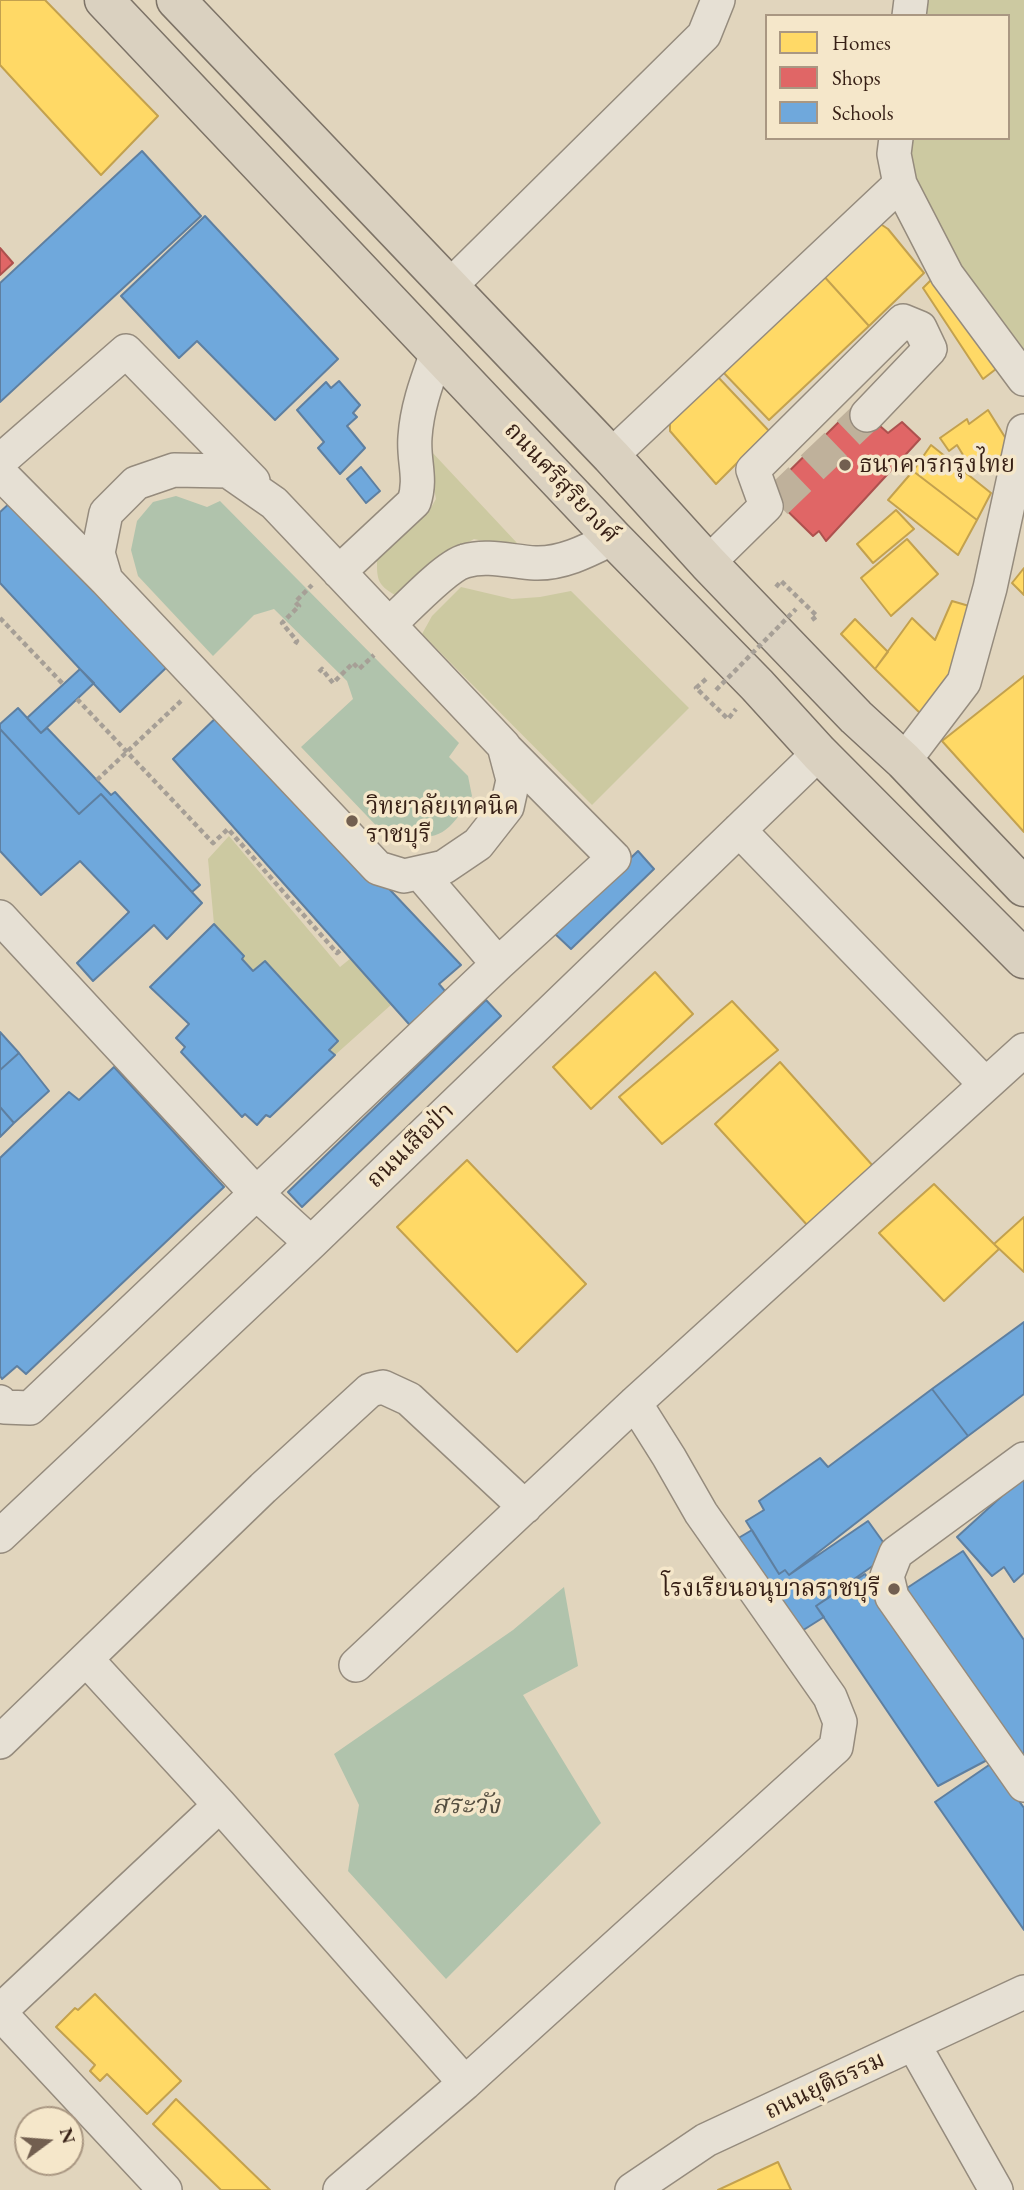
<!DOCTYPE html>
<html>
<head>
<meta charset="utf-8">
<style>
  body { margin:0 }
  #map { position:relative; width:1024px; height:2190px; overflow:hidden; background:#e1d5bd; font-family:"EB Garamond",serif }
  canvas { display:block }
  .legend { position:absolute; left:765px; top:14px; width:245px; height:126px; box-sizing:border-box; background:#f5e7ca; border:2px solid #a99782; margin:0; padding:9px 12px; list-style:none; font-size:21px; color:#361f15 }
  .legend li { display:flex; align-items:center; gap:14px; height:35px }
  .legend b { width:35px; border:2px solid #a99782 }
  .north { position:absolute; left:14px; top:2106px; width:70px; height:70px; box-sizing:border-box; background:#f5e7ca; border:2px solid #a99782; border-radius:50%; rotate:74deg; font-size:19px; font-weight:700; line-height:28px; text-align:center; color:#361f15 }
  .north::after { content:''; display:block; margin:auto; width:24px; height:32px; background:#725f50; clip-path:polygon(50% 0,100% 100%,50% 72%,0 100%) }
</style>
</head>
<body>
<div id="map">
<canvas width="1024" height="2190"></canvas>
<ul class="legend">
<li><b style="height:19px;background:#ffd966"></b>Homes</li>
<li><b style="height:19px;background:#e06666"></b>Shops</li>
<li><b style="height:19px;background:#6fa8dc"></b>Schools</li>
</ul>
<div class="north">N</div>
</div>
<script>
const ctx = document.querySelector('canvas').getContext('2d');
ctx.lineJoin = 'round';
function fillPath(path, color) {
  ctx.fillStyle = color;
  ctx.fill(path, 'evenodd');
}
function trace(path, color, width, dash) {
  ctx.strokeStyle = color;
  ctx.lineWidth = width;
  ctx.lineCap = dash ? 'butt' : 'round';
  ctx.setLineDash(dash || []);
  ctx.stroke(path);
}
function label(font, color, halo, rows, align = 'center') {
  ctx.font = font + ' "EB Garamond","Noto Serif Thai",serif';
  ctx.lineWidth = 7;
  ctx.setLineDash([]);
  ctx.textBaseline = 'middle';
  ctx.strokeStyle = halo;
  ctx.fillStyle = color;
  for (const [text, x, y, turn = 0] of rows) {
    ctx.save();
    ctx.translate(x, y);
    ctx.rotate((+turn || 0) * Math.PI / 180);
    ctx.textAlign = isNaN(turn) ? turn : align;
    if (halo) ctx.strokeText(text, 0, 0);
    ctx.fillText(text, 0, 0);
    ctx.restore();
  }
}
fillPath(new Path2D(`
  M911 0H1024V379L947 275 896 138H1008V16H909Z
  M430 450 517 543 498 544 474 539 456 549 408 590 395 595C376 584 377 578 377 557L429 511 436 499 432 477Z
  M461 587 512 599 540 597 571 591 689 708 592 805 422 634 432 616Z
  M229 836 340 967 351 958 392 1004 335 1055 329 1050 338 1040 265 961 253 971 242 959 243 956 214 924 208 859Z`), '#ccc9a1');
fillPath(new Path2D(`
  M176 496 207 507 220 501 459 743 449 757 468 776 472 796C444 841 439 838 388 838L301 747 353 699 347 681 274 609 254 615 213 656 138 576 131 550 137 521 153 502Z
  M564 1587 578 1666 523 1695 601 1823 446 1979 348 1871 359 1805 334 1754 513 1630Z`), '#b0c3ac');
const homes = new Path2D(`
  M0 0H45L158 116 101 175 0 65Z
  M876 221 888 229 924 273 869 326 821 273Z
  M821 273 869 326 769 420 721 370Z
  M935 276 996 369 983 379 923 288Z
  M718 377 769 431 716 484 670 431V423Z
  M988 410 1008 442V452L974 473 957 445 949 451 940 438 967 419 969 424Z
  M931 445 991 493 977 520 913 471Z
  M913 471 977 520 958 555 888 500Z
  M896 510 914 529 873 563 857 544Z
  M907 539 938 574 891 616 861 578Z
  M1024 568V595L1012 583Z
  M952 601 976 608 961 675 925 718 875 669 912 618 935 640Z
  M855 619 888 652 875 669 841 634Z
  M1024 676V832L942 741Z
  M655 972 693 1014 591 1109 553 1067Z
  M732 1001 778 1050 662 1144 619 1097Z
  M780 1062 873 1166 808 1226 715 1124Z
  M467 1160 586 1284 517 1352 397 1227Z
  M934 1184 999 1249 944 1301 879 1233Z
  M1024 1217V1272L994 1244Z
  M95 1994 181 2081 147 2114 107 2074 100 2081 90 2071 95 2065 56 2027 75 2008 78 2010Z
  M176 2099 270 2190H221L153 2124Z
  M778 2162 791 2190H718Z`);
fillPath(homes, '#ffd966');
trace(homes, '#c3a14e', 2);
const shops = new Path2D(`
  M0 248 13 263 0 275Z
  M856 405 888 433 902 422 920 439 826 541 819 531 813 536 768 492Z`);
fillPath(shops, '#e06666');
trace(shops, '#ad514e', 2);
const schools = new Path2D(`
  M142 151 201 216 0 402V283Z
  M205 216 338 359 275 420 197 341 179 358 121 296Z
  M339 381 360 405 353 413 357 417 347 426 365 448 340 474 318 448 324 442 297 410 326 382 331 388Z
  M361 467 380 491 366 503 347 479Z
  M12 501 168 666 120 712 0 583V512Z
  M80 669 94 683 41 733 27 718Z
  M18 708 41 733 47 728 111 795 115 792 200 885 192 892 101 794 79 814 0 729V724Z
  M222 712 461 965 439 984 451 998 416 1032 173 759Z
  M0 729 79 814 101 794 202 903 167 939 154 925 93 981 77 963 129 912 80 861 41 895 0 851Z
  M638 851 654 869 571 949 553 932Z
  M214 924 244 956 242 959 253 971 265 961 338 1041 329 1050 335 1055 270 1117 266 1115 257 1125 245 1114 242 1117 181 1052 185 1047 176 1038 189 1024 150 987Z
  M486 1000 501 1016 302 1207 288 1192Z
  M0 1032 19 1053 0 1070Z
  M19 1053 49 1091 14 1123 0 1107V1070Z
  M114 1067 224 1187 26 1374 17 1366 2 1379 0 1376V1158L69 1092 79 1100Z
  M0 1107 14 1123 0 1137Z
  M1024 1322V1394L968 1436 932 1389Z
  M932 1389 968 1436 789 1575 785 1570 779 1574 746 1521 764 1510 759 1501 820 1458 828 1467Z
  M1024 1476V1573L1014 1582 1004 1567 992 1576 957 1537Z
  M868 1521 891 1553 816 1606 824 1617 797 1634 730 1543 752 1530 779 1574 785 1570 789 1575Z
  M963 1551 1024 1640V1765L901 1592Z
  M865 1574 991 1758 938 1786 816 1606Z
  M992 1763 1024 1808V1930L935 1802Z`);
fillPath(schools, '#6fa8dc');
trace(schools, '#5e7fa0', 2);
trace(new Path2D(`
  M776 502 867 415`), '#bfb19b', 33, [33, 17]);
const minor = new Path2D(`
  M909 16 911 0
  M896 138 894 154 900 184 947 275 1024 379
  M450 286 704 35 718 0
  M611 456 900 184
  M0 461 126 351 253 481
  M174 470 228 471 274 503 504 746 513 780 507 807 478 844 444 867 404 876 378 868 106 580 98 553 106 513 136 483Z
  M0 473 106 580
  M708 563 766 506 753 470 903 321 920 328 930 349 867 415
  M339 572 414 502C422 478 413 461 415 437 417 407 427 381 437 353
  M390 624C406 609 446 566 465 561 487 554 513 562 535 563 563 564 589 550 613 538
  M904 761 964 682 990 588 1024 431
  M739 830 985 1084
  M420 873 498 964
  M0 917 256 1193 311 1243
  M0 1402 4 1407 30 1408 498 964 614 858 504 747
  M1024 1459 896 1553 887 1576 892 1597 1024 1785
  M0 1536 311 1243 819 753
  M87 1660 220 1805 465 2083
  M356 1665 635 1403 1024 1050
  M0 1742 263 1488 370 1390 383 1387 409 1399 525 1507
  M0 2011 220 1805
  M0 2013 165 2190
  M914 2045 996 2190
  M340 2190 465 2083 836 1747 840 1722 830 1697 701 1513 669 1457 635 1403
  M632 2190 706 2140 1024 1992`);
const major = new Path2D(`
  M104 0 613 538 757 685 819 753 1024 959
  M176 0 611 456 708 563 856 717 904 761 1024 887`);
trace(minor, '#958b7d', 36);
trace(major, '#7d7367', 41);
trace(new Path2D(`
  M776 587 781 581 817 616 809 622
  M0 618 63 684
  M295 644 297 641 282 623 299 606 295 602 312 585
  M319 672 322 669 333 683 353 663 359 669 374 655
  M706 679 696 688 728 719 736 709
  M77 699 213 843 228 829 337 953 342 949
  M97 780 181 701`), '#a69f96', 4.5, [5, 3.5]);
trace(minor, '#e6e0d4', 33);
trace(major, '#dad1c0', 38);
trace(new Path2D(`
  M716 690 796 609`), '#a69f96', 4.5, [5, 3.5]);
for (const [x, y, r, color] of [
  [845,465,7,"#725f50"],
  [352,821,7,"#725f50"],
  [894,1589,7,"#725f50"]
]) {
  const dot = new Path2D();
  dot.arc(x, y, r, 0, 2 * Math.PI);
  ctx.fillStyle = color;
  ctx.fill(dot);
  trace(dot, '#f5e7ca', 2.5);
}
label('24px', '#361f15', '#f5e7ca', [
  ["ธนาคารกรุงไทย",859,465],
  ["วิทยาลัยเทคนิค",366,807],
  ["ราชบุรี",366,835],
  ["โรงเรียนอนุบาลราชบุรี",880,1589,"right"]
], 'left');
label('24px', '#361f15', '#f5e7ca', [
  ["ถนนศรีสุริยวงศ์",561,483,47],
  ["ถนนเสือป่า",411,1146,-44],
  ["ถนนยุติธรรม",825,2086,-25]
]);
label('italic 26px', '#544e40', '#f5e7ca', [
  ["สระวัง",466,1806]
]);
</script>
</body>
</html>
